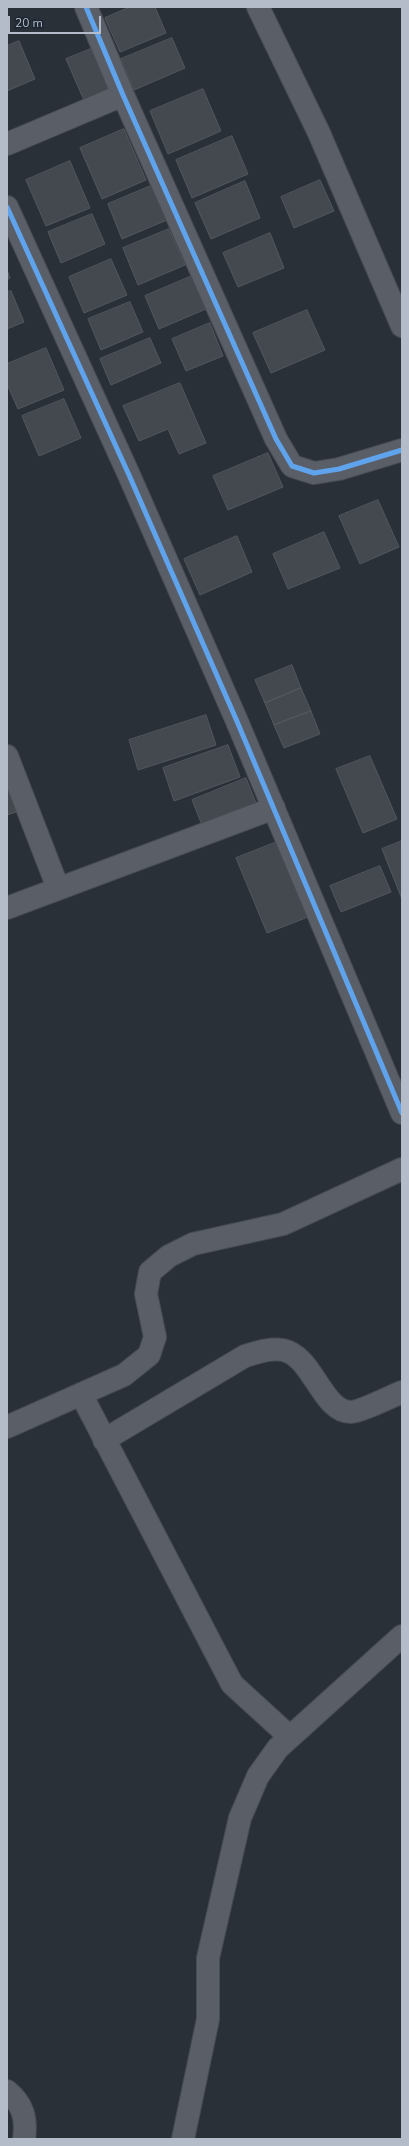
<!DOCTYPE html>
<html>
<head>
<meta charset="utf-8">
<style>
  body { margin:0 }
  #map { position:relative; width:409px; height:2146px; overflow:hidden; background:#2a3038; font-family:"Nunito Sans",sans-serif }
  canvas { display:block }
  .frame { position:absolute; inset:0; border:8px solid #b4bcc9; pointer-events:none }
  .scale { position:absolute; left:8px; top:16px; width:93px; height:18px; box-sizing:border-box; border:2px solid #b4bcc9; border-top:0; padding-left:5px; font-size:12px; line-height:14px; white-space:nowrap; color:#b4bcc9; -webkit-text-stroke:3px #1d2633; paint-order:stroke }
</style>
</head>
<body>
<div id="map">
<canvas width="409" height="2146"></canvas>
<div class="frame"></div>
<div class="scale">20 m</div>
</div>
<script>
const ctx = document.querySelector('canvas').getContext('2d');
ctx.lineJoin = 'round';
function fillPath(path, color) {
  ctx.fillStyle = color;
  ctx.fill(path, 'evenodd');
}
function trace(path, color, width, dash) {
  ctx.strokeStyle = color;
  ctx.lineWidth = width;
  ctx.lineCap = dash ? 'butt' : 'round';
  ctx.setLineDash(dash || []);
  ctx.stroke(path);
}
const building = new Path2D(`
  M130 7H155L166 33 120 52 105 18Z
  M172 38 185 68 134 90 121 59Z
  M19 41 35 79 7 91V46Z
  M98 46 117 92 86 105 66 59Z
  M203 89 221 131 168 154 150 111Z
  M124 129 146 180 102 199 80 148Z
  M232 136 248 174 192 198 176 160Z
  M70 161 90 208 46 226 26 180Z
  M320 180 334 211 294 228 281 197Z
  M245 181 260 218 211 239 195 203Z
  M153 185 167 220 122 239 108 204Z
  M92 214 105 244 61 263 48 232Z
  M169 229 185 265 138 285 123 248Z
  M270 233 284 268 238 287 223 253Z
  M111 259 127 295 84 313 69 277Z
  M7 270 10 278 7 280Z
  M192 276 206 309 159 329 145 296Z
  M11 291 24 322 7 329V292Z
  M130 302 143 332 101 350 88 319Z
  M307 310 325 350 271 373 253 333Z
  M210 323 223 356 186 371 172 339Z
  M150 338 161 363 111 385 100 359Z
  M46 348 64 390 18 409 7 384V364Z
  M180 383 206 443 179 454 168 429 139 441 123 406Z
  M64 399 81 438 39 456 22 416Z
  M268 453 283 487 228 510 213 476Z
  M378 500 399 547 360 564 339 516Z
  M324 532 340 568 288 589 273 554Z
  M237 536 252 572 200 595 184 559Z
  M292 665 301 688 265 703 255 680Z
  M301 688 311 711 274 725 265 703Z
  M311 711 320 734 284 748 274 725Z
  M206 715 216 745 138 770 129 740Z
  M228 745 240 777 174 801 163 768Z
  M370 756 397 819 363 833 336 769Z
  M246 778 258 808 204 830 192 800Z
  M7 780 16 812 7 815Z
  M402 841V899L382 849Z
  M277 842 308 917 267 933 236 858Z
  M380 866 391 892 341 912 330 886Z`);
fillPath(building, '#444950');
trace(building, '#52575f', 1);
const minor = new Path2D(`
  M86 7 123 95 276 439 292 466 314 473 339 469 402 450
  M258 7 319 133 402 326
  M7 144 123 95
  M7 207 129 475 236 719 402 1113
  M7 756 58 888
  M7 908 274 808
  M81 1394 232 1684 290 1737
  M7 1427 124 1375 149 1355 155 1337 146 1294 150 1272 169 1256 193 1244 283 1224 402 1169
  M104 1440 245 1356C258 1352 270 1348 283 1350 313 1356 322 1412 351 1412 360 1412 392 1396 402 1392
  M7 2091C23 2104 27 2119 24 2139
  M183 2139 208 2019V1958L240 1818 258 1776 278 1748 402 1636`);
trace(minor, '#484c53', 24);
trace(minor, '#5a5e66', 22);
trace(new Path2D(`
  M86 7 123 95 276 439 292 466 314 473 339 469 402 450
  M7 207 129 475 236 719 402 1113`), '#60a3ed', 5);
</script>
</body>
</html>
